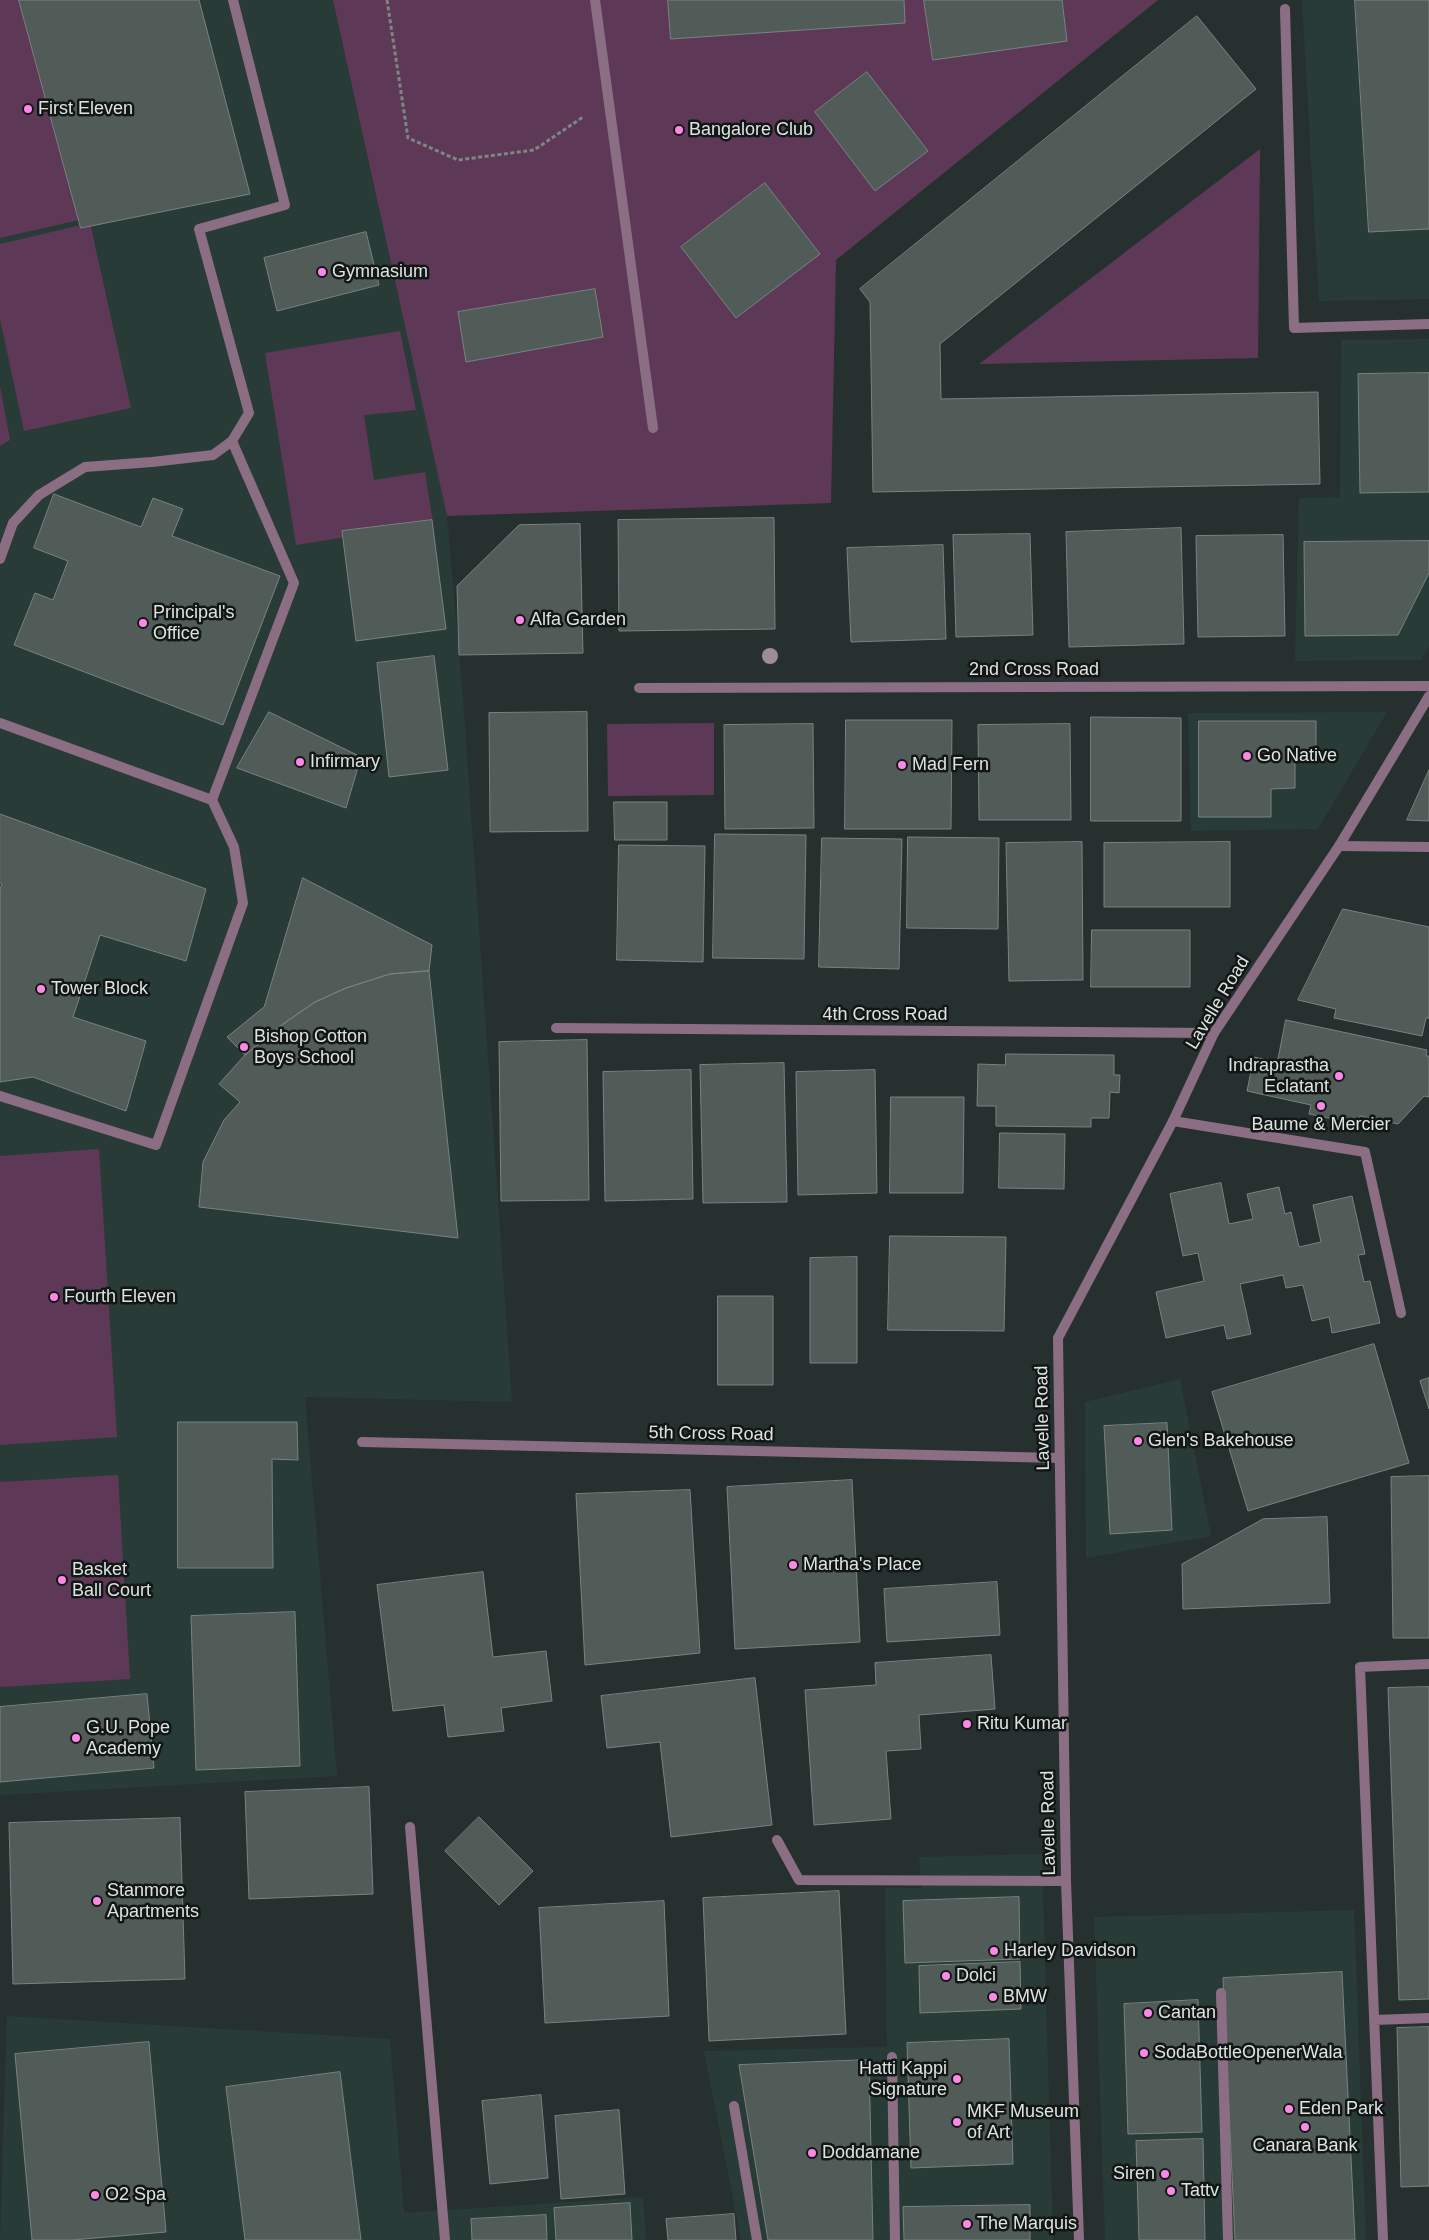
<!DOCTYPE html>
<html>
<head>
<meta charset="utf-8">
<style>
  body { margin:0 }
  canvas { display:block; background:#26302e }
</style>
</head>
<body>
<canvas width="1429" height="2240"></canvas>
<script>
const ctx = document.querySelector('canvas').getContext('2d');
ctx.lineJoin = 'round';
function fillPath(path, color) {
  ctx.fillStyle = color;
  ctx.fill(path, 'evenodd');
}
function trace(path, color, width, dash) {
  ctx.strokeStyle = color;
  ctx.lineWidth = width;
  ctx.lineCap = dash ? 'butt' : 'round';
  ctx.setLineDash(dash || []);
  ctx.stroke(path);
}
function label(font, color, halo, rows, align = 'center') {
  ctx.font = font + ' Helvetica,sans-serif';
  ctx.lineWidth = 5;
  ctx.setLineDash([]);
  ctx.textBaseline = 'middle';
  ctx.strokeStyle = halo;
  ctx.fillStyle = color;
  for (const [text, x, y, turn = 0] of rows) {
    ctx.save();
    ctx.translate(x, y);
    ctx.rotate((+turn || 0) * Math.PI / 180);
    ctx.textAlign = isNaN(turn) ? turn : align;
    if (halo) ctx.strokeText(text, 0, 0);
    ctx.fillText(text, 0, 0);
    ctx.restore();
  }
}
fillPath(new Path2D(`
  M0 0H333L447 516 463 698 512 1402 305 1397 337 1776 0 1795Z
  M1302 0H1429V299L1319 301Z
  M1429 339V646L1421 660 1295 661 1299 498 1340 497 1341 340Z
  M1387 712 1318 829 1191 831 1188 713Z
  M1180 1379 1211 1536 1086 1558 1085 1402Z
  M1042 1854 1053 2240H741L704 2051 887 2047 885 1888H922L919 1857Z
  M1354 1910 1366 2240H1105L1094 1917Z
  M7 2016 390 2039 404 2213 643 2197 646 2240H0Z`), '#293b37');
fillPath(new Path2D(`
  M0 0H30L83 219 0 238Z
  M333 0H1158L836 260 831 503 447 516Z
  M1260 149 1258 358 979 364Z
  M90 223 131 408 24 431 0 319V244Z
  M400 331 416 410 364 415 374 480 425 472 433 523 296 545 265 353Z
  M0 386 10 440 0 446Z
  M714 723V795L608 796 607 724Z
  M99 1149 117 1437 0 1445V1156Z
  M118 1475 130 1679 0 1687V1482Z`), '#5e3957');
const building = new Path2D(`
  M19 0H199L250 194 81 228Z
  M668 0H904L905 23 671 39Z
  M924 0H1062L1067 41 933 60Z
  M1355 0H1429V229L1369 232Z
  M1197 16 1256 89 940 344 941 399 1318 392 1320 484 873 492 870 302 860 289Z
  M867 72 928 151 875 191 815 112Z
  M765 183 820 254 736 318 681 247Z
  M366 232 379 285 277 311 264 258Z
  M595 289 603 337 466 362 458 312Z
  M1429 373V492L1360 493 1358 374Z
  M54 494 141 527 153 498 183 509 172 536 280 576 223 725 14 645 35 593 53 600 68 561 34 548Z
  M774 518 775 629 619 631 618 520Z
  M432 520 446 629 356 641 342 531Z
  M580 524 583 653 459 655 457 586 519 525Z
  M1181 528 1184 644 1069 647 1066 532Z
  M1030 534 1033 635 956 637 953 535Z
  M1283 535 1285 636 1198 637 1196 536Z
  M1429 541V573L1398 635 1305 636 1304 542Z
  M943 545 946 639 851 642 847 548Z
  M434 656 448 770 389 777 377 663Z
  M269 712 361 757 346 808 237 768Z
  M587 712 588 831 490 832 489 713Z
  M1091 717 1181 718V821H1091Z
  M846 720H952L951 829H845Z
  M1199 721H1316V760L1295 759V788L1271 789V817H1199Z
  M813 724 814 828 725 829 724 725Z
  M1070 724 1071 820H979L978 725Z
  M1429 770V821L1407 820Z
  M614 802H667V840H615Z
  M0 814 206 889 186 961 100 935 73 1017 146 1041 126 1111 33 1077 0 1082V889L2 884 0 883Z
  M715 834 806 835 804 959 713 958Z
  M908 837 999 838 998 929 907 928Z
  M822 838 902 839 899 969 819 967Z
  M1082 842 1083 980 1009 981 1006 843Z
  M1230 842V907H1104V843Z
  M619 845 705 846 703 962 617 960Z
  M303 878 432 945 429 971 390 974 346 988 315 1002 283 1024 245 1055 227 1037 264 1007Z
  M1343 909 1429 927V1018H1426L1422 1036 1334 1018 1336 1009 1298 1000Z
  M1092 930H1190V987H1091Z
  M429 971 458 1238 199 1207 203 1162 224 1120 240 1102 219 1084 245 1055 283 1024 315 1002 346 988 390 974Z
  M1286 1020 1427 1050 1426 1056H1429V1097L1424 1096 1398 1124 1360 1116 1358 1124 1309 1114 1311 1105 1247 1091 1254 1057 1277 1062Z
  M587 1040 589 1200 501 1201 499 1042Z
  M1006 1054 1114 1055V1075H1120L1119 1093 1110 1092 1109 1118H1091V1127L996 1126V1106H977L978 1064 1005 1065Z
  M784 1063 787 1202 703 1203 700 1065Z
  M691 1070 693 1199 605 1201 603 1072Z
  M875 1070 877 1193 798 1195 796 1072Z
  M891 1097H964L963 1193H890Z
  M1000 1133 1065 1134 1064 1189 999 1188Z
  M1221 1183 1229 1224 1253 1219 1247 1194 1279 1187 1285 1214 1291 1212 1299 1247 1321 1242 1313 1205 1352 1196 1365 1254 1358 1255 1364 1282 1370 1281 1380 1323 1332 1333 1329 1317 1312 1321 1303 1285 1286 1288 1283 1275 1240 1284 1251 1334 1227 1339 1224 1325 1166 1338 1156 1292 1204 1281 1198 1253 1183 1256 1170 1194Z
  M890 1236 1006 1237 1004 1331 888 1330Z
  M857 1257V1363H810V1258Z
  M718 1296H773V1385H718Z
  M1374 1344 1409 1463 1248 1511 1212 1392Z
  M1429 1378V1409L1420 1381Z
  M178 1422H297L298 1460 272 1459 273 1568H178Z
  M1167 1423 1172 1530 1110 1534 1104 1426Z
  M1429 1476V1638H1393L1391 1477Z
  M852 1480 860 1642 735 1649 727 1487Z
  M690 1490 700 1653 585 1665 576 1494Z
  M1327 1517 1330 1603 1183 1609 1182 1564 1263 1519Z
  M483 1572 493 1657 546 1651 552 1701 501 1708 504 1731 448 1737 444 1705 393 1711 377 1585Z
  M997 1582 1000 1635 887 1642 884 1589Z
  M295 1612 300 1766 196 1770 191 1616Z
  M991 1655 995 1709 919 1715 921 1749 886 1751 891 1819 814 1825 805 1690 876 1685 875 1663Z
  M755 1678 772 1825 671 1837 660 1742 607 1748 601 1696Z
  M1429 1687V1999L1399 2000 1388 1688Z
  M147 1694 154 1768 0 1782V1707Z
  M369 1787 373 1894 249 1899 245 1792Z
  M479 1817 533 1871 499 1905 445 1851Z
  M180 1818 185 1979 13 1984 9 1823Z
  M839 1891 846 2034 709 2041 703 1898Z
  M1019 1897 1020 1959 905 1963 903 1901Z
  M664 1901 669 2016 545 2023 539 1908Z
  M1020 1962 1021 2009 920 2013 919 1966Z
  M1342 1972 1355 2240H1235L1223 1978Z
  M1198 2000 1202 2132 1128 2134 1124 2004Z
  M1429 2027V2186L1401 2187 1397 2028Z
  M1009 2039 1013 2164 911 2168 907 2043Z
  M149 2042 166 2232 72 2240H32L15 2054Z
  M869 2060 873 2240H768L739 2065Z
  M340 2072 361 2240H245L226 2087Z
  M541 2095 548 2178 490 2184 482 2101Z
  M619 2110 625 2194 561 2199 555 2116Z
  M1203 2139 1205 2240H1139L1136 2141Z
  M630 2203 632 2240H556L554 2208Z
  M1030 2205V2240H904L903 2207Z
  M734 2214 736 2240H668L666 2219Z
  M546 2215 547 2240H472L471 2219Z`);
fillPath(building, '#515c59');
trace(building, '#788381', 1);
trace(new Path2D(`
  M387 0 408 138 458 160 534 150 583 117`), '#7e8684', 3, [4, 2.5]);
trace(new Path2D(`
  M595 0 653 428
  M1285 9 1294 328 1429 324
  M0 559 13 523 39 495 85 467 152 462 213 455 232 441 249 413 199 229 285 205 233 0
  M0 723 212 800 234 847 243 903 156 1145 0 1096
  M212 800 294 583 232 441
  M1173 1121 1365 1152 1401 1313
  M777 1840 799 1880 1066 1881
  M1221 1993 1228 2240
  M1374 2020 1429 2018
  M892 2057 895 2240
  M734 2106 757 2240
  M1383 2240 1360 1667 1429 1664`), '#8b6e84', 10);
trace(new Path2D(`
  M639 688 1429 686
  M1339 846 1429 847
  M556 1028 1214 1033
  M362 1442 1059 1458
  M410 1827 445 2240`), '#8b6e84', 10);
trace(new Path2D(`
  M1079 2240 1066 1881 1058 1338 1173 1121 1214 1033 1339 846 1429 696`), '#8b6e84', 10);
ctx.fillStyle = '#9c8c9a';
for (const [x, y] of [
  [770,656]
]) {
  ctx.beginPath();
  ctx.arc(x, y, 8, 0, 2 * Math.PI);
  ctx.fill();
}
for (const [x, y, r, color] of [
  [28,109,5,"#fb87e6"],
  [679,130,5,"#fb87e6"],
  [322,272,5,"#fb87e6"],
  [520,620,5,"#fb87e6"],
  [143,623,5,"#fb87e6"],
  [1247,756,5,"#fb87e6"],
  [300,762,5,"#fb87e6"],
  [902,765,5,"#fb87e6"],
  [41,989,5,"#fb87e6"],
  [244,1047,5,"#fb87e6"],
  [1339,1076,5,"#fb87e6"],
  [1321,1106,5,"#fb87e6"],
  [54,1297,5,"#fb87e6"],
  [1138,1441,5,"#fb87e6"],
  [793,1565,5,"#fb87e6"],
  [62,1580,5,"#fb87e6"],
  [967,1724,5,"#fb87e6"],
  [76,1738,5,"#fb87e6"],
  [97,1901,5,"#fb87e6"],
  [994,1951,5,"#fb87e6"],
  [946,1976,5,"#fb87e6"],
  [993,1997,5,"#fb87e6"],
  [1148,2013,5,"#fb87e6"],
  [1144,2053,5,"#fb87e6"],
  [957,2079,5,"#fb87e6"],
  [1289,2109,5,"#fb87e6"],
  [957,2122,5,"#fb87e6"],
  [1305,2127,5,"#fb87e6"],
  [812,2153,5,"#fb87e6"],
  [1165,2174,5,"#fb87e6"],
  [1171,2191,5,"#fb87e6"],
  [95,2195,5,"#fb87e6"],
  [967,2224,5,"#fb87e6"]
]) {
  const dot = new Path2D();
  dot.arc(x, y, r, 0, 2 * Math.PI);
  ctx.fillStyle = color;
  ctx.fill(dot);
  trace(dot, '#121716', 2);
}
label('18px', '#dde3e1', '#121716', [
  ["First Eleven",38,109],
  ["Bangalore Club",689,130],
  ["Gymnasium",332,272],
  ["Principal's",153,613],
  ["Office",153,634],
  ["Alfa Garden",530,620],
  ["Go Native",1257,756],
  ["Infirmary",310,762],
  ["Mad Fern",912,765],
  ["Tower Block",51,989],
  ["Bishop Cotton",254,1037],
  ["Boys School",254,1058],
  ["Indraprastha",1329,1066,"right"],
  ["Eclatant",1329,1087,"right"],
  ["Baume & Mercier",1321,1125,"center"],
  ["Fourth Eleven",64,1297],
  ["Glen's Bakehouse",1148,1441],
  ["Martha's Place",803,1565],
  ["Basket",72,1570],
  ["Ball Court",72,1591],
  ["Ritu Kumar",977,1724],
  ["G.U. Pope",86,1728],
  ["Academy",86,1749],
  ["Stanmore",107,1891],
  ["Apartments",107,1912],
  ["Harley Davidson",1004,1951],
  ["Dolci",956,1976],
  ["BMW",1003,1997],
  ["Cantan",1158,2013],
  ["SodaBottleOpenerWala",1154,2053],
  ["Hatti Kappi",947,2069,"right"],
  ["Signature",947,2090,"right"],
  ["Eden Park",1299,2109],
  ["MKF Museum",967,2112],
  ["of Art",967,2133],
  ["Canara Bank",1305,2146,"center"],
  ["Doddamane",822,2153],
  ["Siren",1155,2174,"right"],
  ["Tattv",1181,2191],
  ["O2 Spa",105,2195],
  ["The Marquis",977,2224]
], 'left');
label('18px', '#dde3e1', '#121716', [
  ["2nd Cross Road",1034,670],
  ["Lavelle Road",1218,1003,-59],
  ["4th Cross Road",885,1015],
  ["Lavelle Road",1043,1418,-91],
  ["5th Cross Road",711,1434,1],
  ["Lavelle Road",1049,1823,-91]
]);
</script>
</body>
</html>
